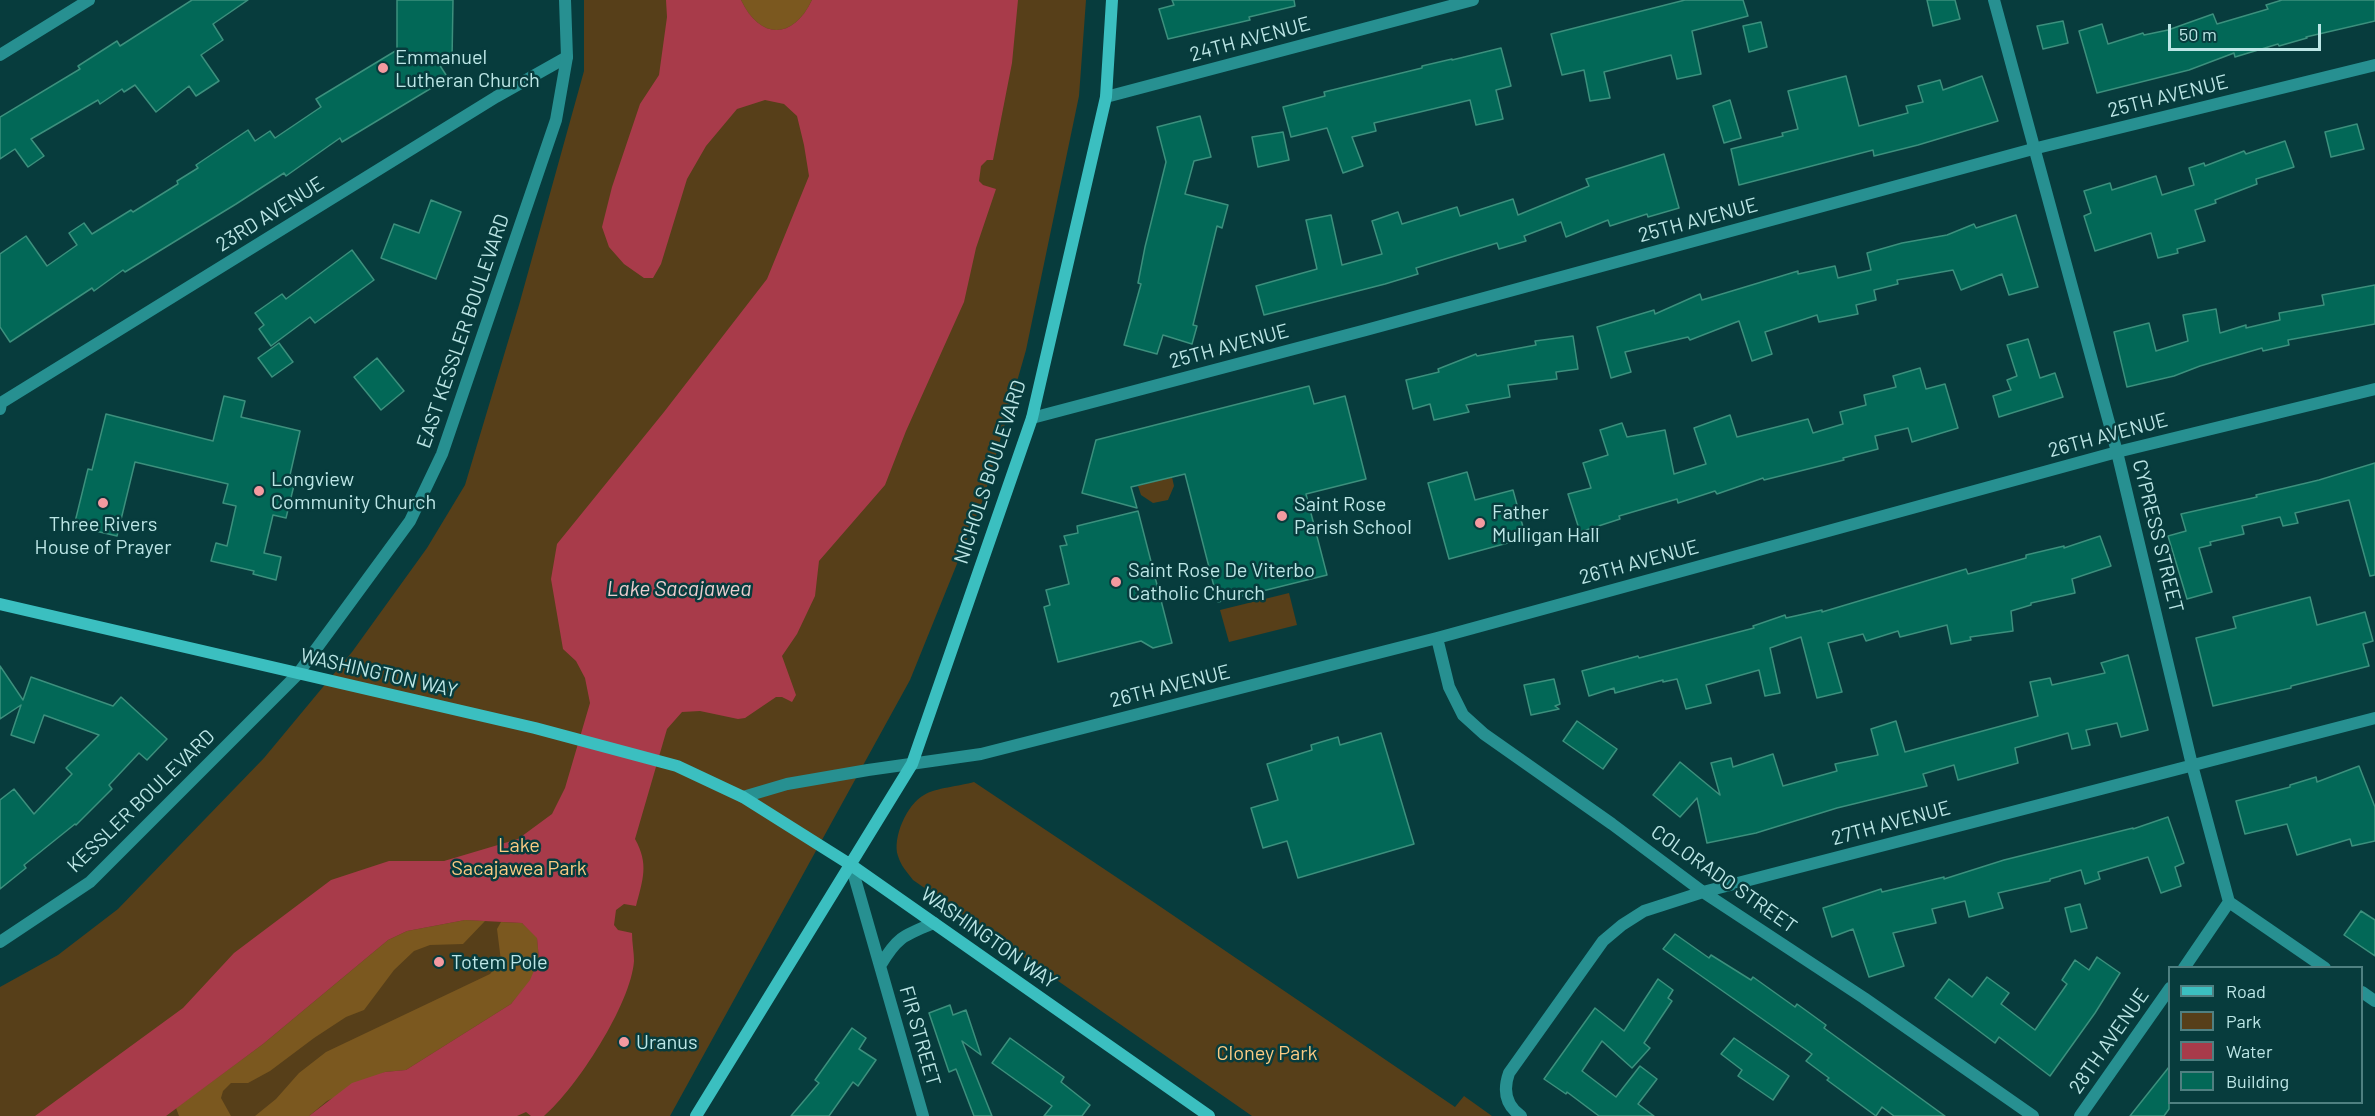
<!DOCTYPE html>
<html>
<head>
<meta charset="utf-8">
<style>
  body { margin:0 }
  #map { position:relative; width:2375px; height:1116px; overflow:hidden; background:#073c3d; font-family:Barlow,sans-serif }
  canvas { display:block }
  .legend { position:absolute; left:2168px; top:966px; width:195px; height:138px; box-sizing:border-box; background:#073c3d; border:2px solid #4f8081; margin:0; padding:8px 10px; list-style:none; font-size:18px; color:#bce6e6 }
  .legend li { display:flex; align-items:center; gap:12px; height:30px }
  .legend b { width:30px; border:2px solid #4f8081 }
  .scale { position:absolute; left:2168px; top:24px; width:153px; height:27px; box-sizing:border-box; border:3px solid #bce6e6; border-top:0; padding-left:8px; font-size:18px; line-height:21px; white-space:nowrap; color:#bce6e6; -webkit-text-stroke:4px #073c3d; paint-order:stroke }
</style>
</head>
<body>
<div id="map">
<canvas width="2375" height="1116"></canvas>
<ul class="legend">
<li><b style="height:8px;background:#3bbfc0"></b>Road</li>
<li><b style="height:16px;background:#573f19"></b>Park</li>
<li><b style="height:16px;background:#a83b4a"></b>Water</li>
<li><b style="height:16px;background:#026857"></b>Building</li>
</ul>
<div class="scale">50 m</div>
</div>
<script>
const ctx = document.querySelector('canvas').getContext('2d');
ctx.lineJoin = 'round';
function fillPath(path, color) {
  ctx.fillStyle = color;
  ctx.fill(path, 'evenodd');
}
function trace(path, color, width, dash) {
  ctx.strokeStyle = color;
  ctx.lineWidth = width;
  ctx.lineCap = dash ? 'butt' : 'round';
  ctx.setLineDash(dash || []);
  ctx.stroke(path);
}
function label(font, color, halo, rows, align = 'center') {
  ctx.font = font + ' Barlow,sans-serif';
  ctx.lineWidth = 5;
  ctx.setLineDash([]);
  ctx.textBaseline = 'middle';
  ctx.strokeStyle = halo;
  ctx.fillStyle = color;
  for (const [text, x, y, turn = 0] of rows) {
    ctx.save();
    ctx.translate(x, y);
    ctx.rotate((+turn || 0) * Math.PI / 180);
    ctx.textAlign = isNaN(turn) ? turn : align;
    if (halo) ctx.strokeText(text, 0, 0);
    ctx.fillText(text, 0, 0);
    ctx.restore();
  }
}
fillPath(new Path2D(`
  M584 0H1086L1079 96 1026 350 984 497 910 680 670 1116H0V987L58 955 118 909 264 758 352 652 427 548 465 485 519 305 584 71Z
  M1172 477 1174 486 1168 500 1153 503 1141 495 1138 486Z
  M1289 593 1297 625 1229 642 1220 610Z
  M974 782 1152 901 1455 1107 1464 1096 1492 1116H1252L913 880C907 872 901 866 898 856 892 838 907 804 924 795 935 788 960 786 974 782Z`), '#573f19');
fillPath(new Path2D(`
  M741 0H812C793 40 760 40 741 0Z
  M465 920 485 921 463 944 430 945 414 951 394 970 364 1010 346 1017 314 1038 270 1071 248 1083H231L223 1091 221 1098 231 1116H179L176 1108 263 1044 388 940 407 931Z
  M501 922 522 923 537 937 539 959 531 980 511 1004 406 1070 385 1072 327 1101 309 1116H255L276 1099 299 1073 326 1052 490 974 501 961 497 929Z`), '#7b581f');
fillPath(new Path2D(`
  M666 0H741C760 40 793 40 812 0H1018L1012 63 993 160H987L981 166 979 181 983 185 996 189 976 248 964 302 906 431 885 485 819 561 815 596 797 634 782 656 796 695 792 702 782 697H776L745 718 738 719 700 711 682 712 667 729 635 839C649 864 643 879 636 906L624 904 616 910 614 925 618 930 632 933C632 943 634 952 634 961 631 1004 576 1089 544 1116H531L526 1112 517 1116H309L352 1083 385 1072 406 1070 511 1004 530 980 539 959 537 938 522 923 465 920 407 931 388 940 263 1044 166 1116H35L183 1008 234 953 331 880 389 861H444L518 839 552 814 565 788 590 703 585 678 576 661 563 649 551 579 557 544 664 412 767 279 809 176 804 145 797 116 784 104 765 100 737 109 706 146 687 179 661 264 653 278H644L624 264 609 247 602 227 612 187 640 104 659 75 667 17Z`), '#a83b4a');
const building = new Path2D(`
  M192 0H248L213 24 223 40 201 55 219 81 196 96 189 86 156 112 135 85 124 92 122 89 100 104 98 100 31 139 44 156 28 167 15 149 0 159V117L80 69 78 66 117 41 120 46Z
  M397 0H453L452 61H437L448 78 342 142 340 138 286 176 284 173 236 204 125 272 123 270 94 291 92 288 10 342 0 327V254L26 236 47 266 77 245 69 233 84 223 92 234 131 210 133 212 178 184 177 181 198 168 196 165 248 130 255 141 270 131 275 138 321 107 316 99 397 50Z
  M1172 0H1294L1295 6 1249 17 1250 20 1168 39 1159 9 1174 5Z
  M1685 0H1743L1748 16 1692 31 1701 74 1677 79 1671 55 1604 72 1610 98 1590 101 1584 70 1562 75 1551 34Z
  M1927 0H1955L1960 19 1933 26Z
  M2282 0H2375V21L2306 37 2307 38 2279 46 2278 44 2235 57 2234 53 2189 70 2097 93 2079 31 2102 24 2108 44 2143 33 2144 35 2168 30 2213 14 2217 24 2268 9 2266 5Z
  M2063 21 2068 43 2043 49 2037 26Z
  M1761 22 1767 47 1749 52 1743 26Z
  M1501 48 1511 86 1496 90 1503 119 1476 125 1470 100 1374 123 1376 131 1352 137 1363 166 1343 173 1327 128 1291 137 1283 107 1325 96 1324 92 1422 68V66L1452 59V60Z
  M1846 76 1859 126 1908 113 1906 106 1923 102 1918 86 1940 80 1943 90 1982 76 1998 121 1918 145 1874 156 1873 150 1739 185 1731 149 1783 136 1782 133 1798 129 1788 91Z
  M1730 100 1741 138 1724 143 1713 106Z
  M1200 116 1211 157 1194 161 1185 194 1228 205 1222 228 1217 226 1193 325 1197 326 1192 344 1163 335 1157 354 1124 345 1141 284 1138 283 1145 247 1166 162 1157 127Z
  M2357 124 2364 149 2331 157 2325 132Z
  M1283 132 1289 160 1258 167 1252 137Z
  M2285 141 2294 167 2256 179 2257 184 2215 200 2216 203 2195 210 2205 241 2177 249 2178 253 2158 258 2151 233 2095 251 2084 216 2091 213 2084 191 2110 183 2112 190 2156 176 2162 195 2194 185 2189 168 2204 163 2205 166 2244 151 2246 154Z
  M1664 154 1679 208 1648 217 1647 214 1610 226 1608 220 1566 237 1561 222 1524 236 1526 241 1499 249 1497 243 1416 268 1418 274 1385 284 1264 315 1256 286 1317 269 1306 220 1331 215 1342 265 1382 254 1372 221 1398 212 1402 224 1457 207 1460 216 1513 199 1518 215 1589 186 1586 179Z
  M431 200 461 212 436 279 381 258 394 224 419 233Z
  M2016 215 2038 287 2009 295 2002 274 1961 290 1953 270 1897 280 1898 284 1874 290 1876 300 1856 305 1858 314 1819 322 1817 315 1765 332 1772 354 1752 361 1739 321 1690 340 1688 337 1625 352 1631 372 1611 378 1597 327 1654 310 1655 314 1700 294 1702 300 1798 271V274L1835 266 1838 278 1871 270 1867 253 1902 243 1947 235 1974 224 1976 228Z
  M352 250 374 280 315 323 310 317 271 346 259 329 264 325 255 313 282 294 286 299Z
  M2375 285V324L2288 340 2289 345 2263 351 2262 348 2200 366 2174 376 2127 387 2114 332 2149 323 2156 351 2188 341 2183 315 2216 309 2220 333 2246 325V328L2280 320 2279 313 2324 305 2322 295Z
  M1573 336 1578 369 1556 372 1557 379 1508 385 1510 397 1466 405 1469 412 1434 420 1430 404 1413 409 1406 380 1439 372 1438 369 1476 354 1477 356 1536 345 1535 341Z
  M2028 339 2040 378 2055 373 2063 397 1999 417 1993 396 2011 390 2007 380 2017 376 2007 345Z
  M279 343 293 362 272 377 258 358Z
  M377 358 404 391 381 410 354 377Z
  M1920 368 1926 389 1945 384 1958 428 1912 442 1908 428 1875 436 1878 449 1843 458 1844 460 1764 480 1763 478 1717 494 1715 491 1678 503 1677 499 1619 516 1620 519 1580 532 1568 494 1591 488 1583 463 1608 455 1600 430 1622 423 1627 437 1665 430 1674 474 1706 464 1694 428 1730 415 1737 437 1808 419 1813 433 1843 424 1840 412 1866 405 1864 395 1896 387 1893 376Z
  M1309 386 1314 404 1345 396 1366 479 1306 494 1327 575 1218 602 1185 474 1131 487 1137 508 1082 493 1096 440Z
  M224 396 245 401 241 417 300 431 290 475 296 477 286 518 273 515 264 553 281 557 276 580 253 574 254 571 211 561 216 543 227 546 236 506 223 503 228 484 135 462 117 536 74 526 88 469 92 470 106 414 213 441Z
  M2375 463V575L2370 576 2349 500 2295 513 2298 523 2283 526 2280 517 2242 526 2244 534 2210 542 2211 545 2199 548 2212 592 2187 599 2168 536 2186 531 2181 514 2257 497 2256 495 2319 480Z
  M1467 472 1475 500 1513 490 1526 538 1449 559 1428 483Z
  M1138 511 1172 643 1153 648 1141 641 1058 662 1044 607 1050 605 1046 590 1069 584 1060 546 1067 545 1064 536 1078 533 1077 526Z
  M2100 536 2111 566 2072 579 2075 593 2031 603V605L2011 611 2013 631 1970 637 1971 640 1951 644 1947 625 1900 637 1898 631 1866 641 1863 634 1828 643 1842 692 1817 698 1801 637 1770 648 1780 693 1765 696 1759 670 1706 685 1711 703 1686 709 1677 679 1663 682V680L1615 693 1614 688 1589 696 1582 671 1638 656 1639 658 1754 628 1753 626 1785 615 1786 618 1822 610V612L1966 569 1968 574 2026 558V555L2064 546V548Z
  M2310 597 2317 625 2365 612 2373 641 2363 644 2369 666 2291 686V688L2213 706 2196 638 2236 628 2233 617Z
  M2128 655 2148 730 2121 737 2117 723 2086 730 2090 745 2072 749 2068 733 2015 748 2018 763 1958 780 1954 765 1923 774 1927 786 1837 808 1756 833 1707 843 1697 798 1680 817 1653 795 1680 762 1720 795 1711 763 1731 758 1733 767 1773 754 1783 786 1837 771 1835 764 1878 755 1871 729 1896 721 1905 752 2038 716 2030 682 2050 678 2052 685 2105 673 2101 663Z
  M0 666 23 700 31 677 113 706 121 697 167 739 147 760 139 753 109 785 112 789 76 825 75 824 24 865 26 868 0 889V800L14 789 34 814 72 774 66 768 99 735 44 715 34 743 11 735 21 705 0 719Z
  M1554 679 1560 704 1555 706 1559 709 1531 715 1524 685Z
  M1577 721 1617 749 1603 769 1563 741Z
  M1381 733 1414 844 1298 878 1287 841 1263 848 1251 808 1278 800 1267 764 1312 750 1311 745 1338 737 1340 745Z
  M2359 766 2375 807V841L2352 846 2350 839 2297 855 2287 824 2245 834 2236 801 2290 787V785L2316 777 2317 782Z
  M2168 817 2184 863 2175 867 2181 886 2161 893 2148 857 2098 872 2100 879 2085 884 2081 870 2050 879V881L1998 893 2003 908 1969 917 1965 901 1932 909 1936 923 1893 933 1904 966 1869 977 1853 929 1832 937 1823 908 1881 889 1882 892 1944 877V879L2004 860 2133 828V829Z
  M2080 904 2087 928 2071 932 2065 908Z
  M2361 911 2375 920V956L2344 935Z
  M1675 934 1709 958 1711 955 1751 980 1753 977 1795 1007 1797 1004 1826 1025 1824 1028 1945 1116H1894L1882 1107 1876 1116 1827 1080 1829 1078 1806 1061 1812 1054 1663 949Z
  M2097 957 2120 973 2095 1013 2050 1076 1999 1037 1995 1043 1935 998 1949 979 1972 997 1987 977 2009 993 2001 1004 2035 1030 2067 984 2062 980 2075 960 2089 970Z
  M1658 979 1673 990 1668 998 1672 1001 1644 1043 1650 1048 1632 1068 1602 1041 1582 1071 1616 1097 1640 1066 1657 1079 1638 1104 1654 1116H1599L1567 1092 1566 1094 1544 1079 1595 1008 1624 1031Z
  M950 1005 953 1015 966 1010 981 1055 962 1041 992 1116H974L956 1069 949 1072 929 1013Z
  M852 1028 866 1038 859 1049 876 1060 858 1086 853 1082 829 1116H791L819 1083 815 1080Z
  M1010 1038 1064 1077 1061 1082 1090 1105 1082 1116H1044L1052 1106 992 1063Z
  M1734 1038 1789 1076 1773 1100 1738 1076 1742 1070 1721 1054Z
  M2169 1067V1109L2164 1116H2130Z`);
fillPath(building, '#026857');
trace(building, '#3c907d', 1.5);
trace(new Path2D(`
  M1994 0 2117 452 2192 765 2229 902 2325 968
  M0 55 89 0
  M1106 97 1473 0
  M0 409 1 403 496 97 567 57
  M1032 418 1366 330 2033 149 2375 65
  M1437 638 1449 687 1463 715 1484 734 1612 824 1703 892 1864 998 2033 1116
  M743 797 787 784 868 770 981 754 1437 638 2117 452 2375 389
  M851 865 923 1116
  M880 966C897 937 904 935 934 923
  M2184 968 2229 902
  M2362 992 2375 1001
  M1521 1116C1505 1105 1503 1090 1509 1073L1603 941 1622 925 1644 911 1703 892 2375 718
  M2080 1116 2170 988`), '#279091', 12);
trace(new Path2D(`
  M0 942 90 882 297 675 410 521 442 454 556 120 567 57 565 0`), '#279091', 12);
trace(new Path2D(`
  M0 604 535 728 677 766 743 797 851 865 1209 1116
  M696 1116 912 764 1032 418 1106 97 1112 0`), '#3bbfc0', 12);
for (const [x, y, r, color] of [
  [383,68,6,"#f49aa0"],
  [259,491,6,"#f49aa0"],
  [103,503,6,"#f49aa0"],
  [1282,516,6,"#f49aa0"],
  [1480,523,6,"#f49aa0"],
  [1116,582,6,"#f49aa0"],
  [439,962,6,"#f49aa0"],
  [624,1042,6,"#f49aa0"]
]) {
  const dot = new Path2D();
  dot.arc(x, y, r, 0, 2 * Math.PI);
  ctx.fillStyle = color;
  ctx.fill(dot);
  trace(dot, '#073c3d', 2);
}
label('20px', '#bce6e6', '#073c3d', [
  ["24TH AVENUE",1250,39,-15],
  ["25TH AVENUE",2168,96,-14],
  ["23RD AVENUE",270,214,-32],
  ["25TH AVENUE",1698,220,-15],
  ["EAST KESSLER BOULEVARD",463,331,-71],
  ["25TH AVENUE",1229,346,-15],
  ["26TH AVENUE",2108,435,-15],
  ["NICHOLS BOULEVARD",990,472,-72],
  ["CYPRESS STREET",2158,536,76],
  ["26TH AVENUE",1639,562,-15],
  ["WASHINGTON WAY",379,673,13],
  ["26TH AVENUE",1170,686,-14],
  ["KESSLER BOULEVARD",141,801,-44],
  ["27TH AVENUE",1891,823,-15],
  ["COLORADO STREET",1724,879,35],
  ["WASHINGTON WAY",989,938,35],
  ["FIR STREET",920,1036,74],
  ["28TH AVENUE",2109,1041,-55]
]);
label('20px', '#bce6e6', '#073c3d', [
  ["Emmanuel",395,57],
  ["Lutheran Church",395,80],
  ["Longview",271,479],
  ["Community Church",271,502],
  ["Saint Rose",1294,504],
  ["Parish School",1294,527],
  ["Father",1492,512],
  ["Mulligan Hall",1492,535],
  ["Three Rivers",103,524,"center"],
  ["House of Prayer",103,547,"center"],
  ["Saint Rose De Viterbo",1128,570],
  ["Catholic Church",1128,593],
  ["Totem Pole",451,962],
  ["Uranus",636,1042]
], 'left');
label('20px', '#fbcb84', '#073c3d', [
  ["Lake",519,845],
  ["Sacajawea Park",519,868],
  ["Cloney Park",1267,1053]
]);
label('italic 21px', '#eccdce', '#073c3d', [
  ["Lake Sacajawea",679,589]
]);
</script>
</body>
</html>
